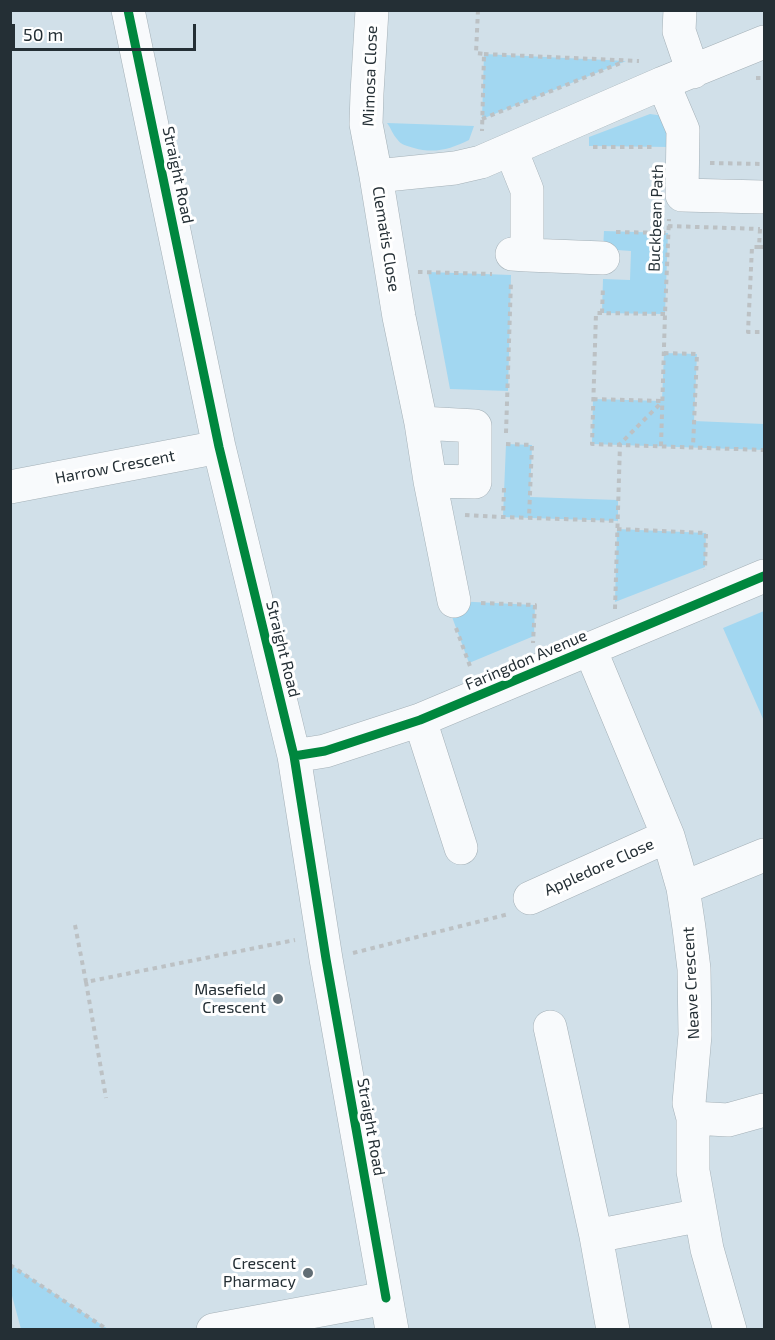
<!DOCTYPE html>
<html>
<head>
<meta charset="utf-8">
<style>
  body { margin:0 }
  #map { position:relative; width:775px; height:1340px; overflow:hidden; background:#d1e0e9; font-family:"Exo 2",sans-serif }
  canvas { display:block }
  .frame { position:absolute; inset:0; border:12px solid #242f35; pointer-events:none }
  .scale { position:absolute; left:12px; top:24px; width:184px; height:27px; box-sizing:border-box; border:3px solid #242f35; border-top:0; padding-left:8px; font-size:18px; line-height:21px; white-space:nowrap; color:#242f35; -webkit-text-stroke:4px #fff; paint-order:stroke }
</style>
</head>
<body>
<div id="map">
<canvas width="775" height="1340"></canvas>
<div class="frame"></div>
<div class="scale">50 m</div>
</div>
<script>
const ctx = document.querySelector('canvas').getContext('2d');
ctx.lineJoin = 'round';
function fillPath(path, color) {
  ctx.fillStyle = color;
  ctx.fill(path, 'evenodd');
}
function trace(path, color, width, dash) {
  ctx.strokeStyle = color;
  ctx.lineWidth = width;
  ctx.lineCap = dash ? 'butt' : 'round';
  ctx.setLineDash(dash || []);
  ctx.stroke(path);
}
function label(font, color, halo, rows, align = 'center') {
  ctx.font = font + ' "Exo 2",sans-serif';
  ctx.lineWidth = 6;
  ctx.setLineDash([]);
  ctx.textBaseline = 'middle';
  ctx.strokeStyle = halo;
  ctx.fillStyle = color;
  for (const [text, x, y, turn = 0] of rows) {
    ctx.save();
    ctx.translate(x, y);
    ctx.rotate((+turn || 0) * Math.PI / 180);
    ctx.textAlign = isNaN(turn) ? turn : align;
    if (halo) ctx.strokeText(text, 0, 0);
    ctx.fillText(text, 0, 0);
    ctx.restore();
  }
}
fillPath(new Path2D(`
  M484 54 626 61 482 119Z
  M650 114 664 116 670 147 589 146V137Z
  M387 123 474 126 469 140C451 149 434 154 414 148 407 146 401 145 397 139 393 135 391 128 387 123Z
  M604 231 668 233 665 314 602 313 603 279 630 280 631 251 603 249Z
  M428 272 511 275 508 391 450 389Z
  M664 353 697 354 694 421 764 424V450L592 444 593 399 662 401Z
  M506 444 532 445 530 497 618 500V521L503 517Z
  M617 529 706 533 705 567 615 602Z
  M454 601 535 605 534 636 469 663 448 606Z
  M764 611V721L723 628Z
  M10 1265H11L108 1329H21L11 1292Z`), '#a2d7f1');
const minor = new Path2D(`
  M128 10 219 447 294 756 326 959 392 1330
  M372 10 367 93 366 124 376 176
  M680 10 679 31 693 72
  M663 83 683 130 682 195 762 197
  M511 150 527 190V255L512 254
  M527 255 603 258
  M421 423 475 426V482L430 481
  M10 487 219 447
  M454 601 430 481 421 423 399 317 376 176 455 168 481 162 663 83 764 42
  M590 649 668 836 683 888 689 928 694 969 695 1035 689 1103 693 1118V1171L707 1249 730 1330
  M420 720 461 848
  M294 756 325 751 420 720 764 576
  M683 888 764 855
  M530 898 668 836
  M550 1027 596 1236 701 1215
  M693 1118 728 1120 764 1110
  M596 1236 613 1330
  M213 1330 386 1298`);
trace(minor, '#a4b0b7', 34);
trace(new Path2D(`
  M478 10 476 53 484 54 482 131
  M484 54 639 61
  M756 78H764
  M482 119 623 62
  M593 147H654
  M710 163 763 164
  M668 226 760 229
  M760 229 759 247H764
  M616 232 668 233
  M759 247H752L748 332H764
  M418 272 492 274
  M602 313 603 286
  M665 314 596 313 592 444 764 450
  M664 353 697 354 693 447
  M593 399 661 401
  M506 433 511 281
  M506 444 532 445 529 518
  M661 446 665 314 669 219
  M504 488 503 517 618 521
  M465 515 503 517
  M617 529 706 533 705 570
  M481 603 535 605 533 643
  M615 609 620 444 662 402
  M456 628 471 669
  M75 925 86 982 295 940
  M353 953 509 914
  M86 982 106 1098
  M10 1265 108 1330`), '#bcc1c4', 4, [4.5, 4.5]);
trace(minor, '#f8fafc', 33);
trace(new Path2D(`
  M128 10 219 447 294 756 326 959 386 1298
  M294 756 325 751 420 720 764 576`), '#00873e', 9);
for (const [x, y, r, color] of [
  [278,999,6,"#616d74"],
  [308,1273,6,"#616d74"]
]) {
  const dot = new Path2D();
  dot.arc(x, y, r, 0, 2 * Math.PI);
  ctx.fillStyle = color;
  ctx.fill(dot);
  trace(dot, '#fff', 2);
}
label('16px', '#242f35', '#fff', [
  ["Mimosa Close",370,76,-88],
  ["Straight Road",178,175,78],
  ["Buckbean Path",656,218,-88],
  ["Clematis Close",386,239,81],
  ["Harrow Crescent",115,467,-11],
  ["Straight Road",283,649,76],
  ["Faringdon Avenue",526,660,-23],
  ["Appledore Close",599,867,-24],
  ["Neave Crescent",691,983,-93],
  ["Straight Road",371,1127,80]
]);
label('16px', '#242f35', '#fff', [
  ["Masefield",266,990],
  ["Crescent",266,1008],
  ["Crescent",296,1264],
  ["Pharmacy",296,1282]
], 'right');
</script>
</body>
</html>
